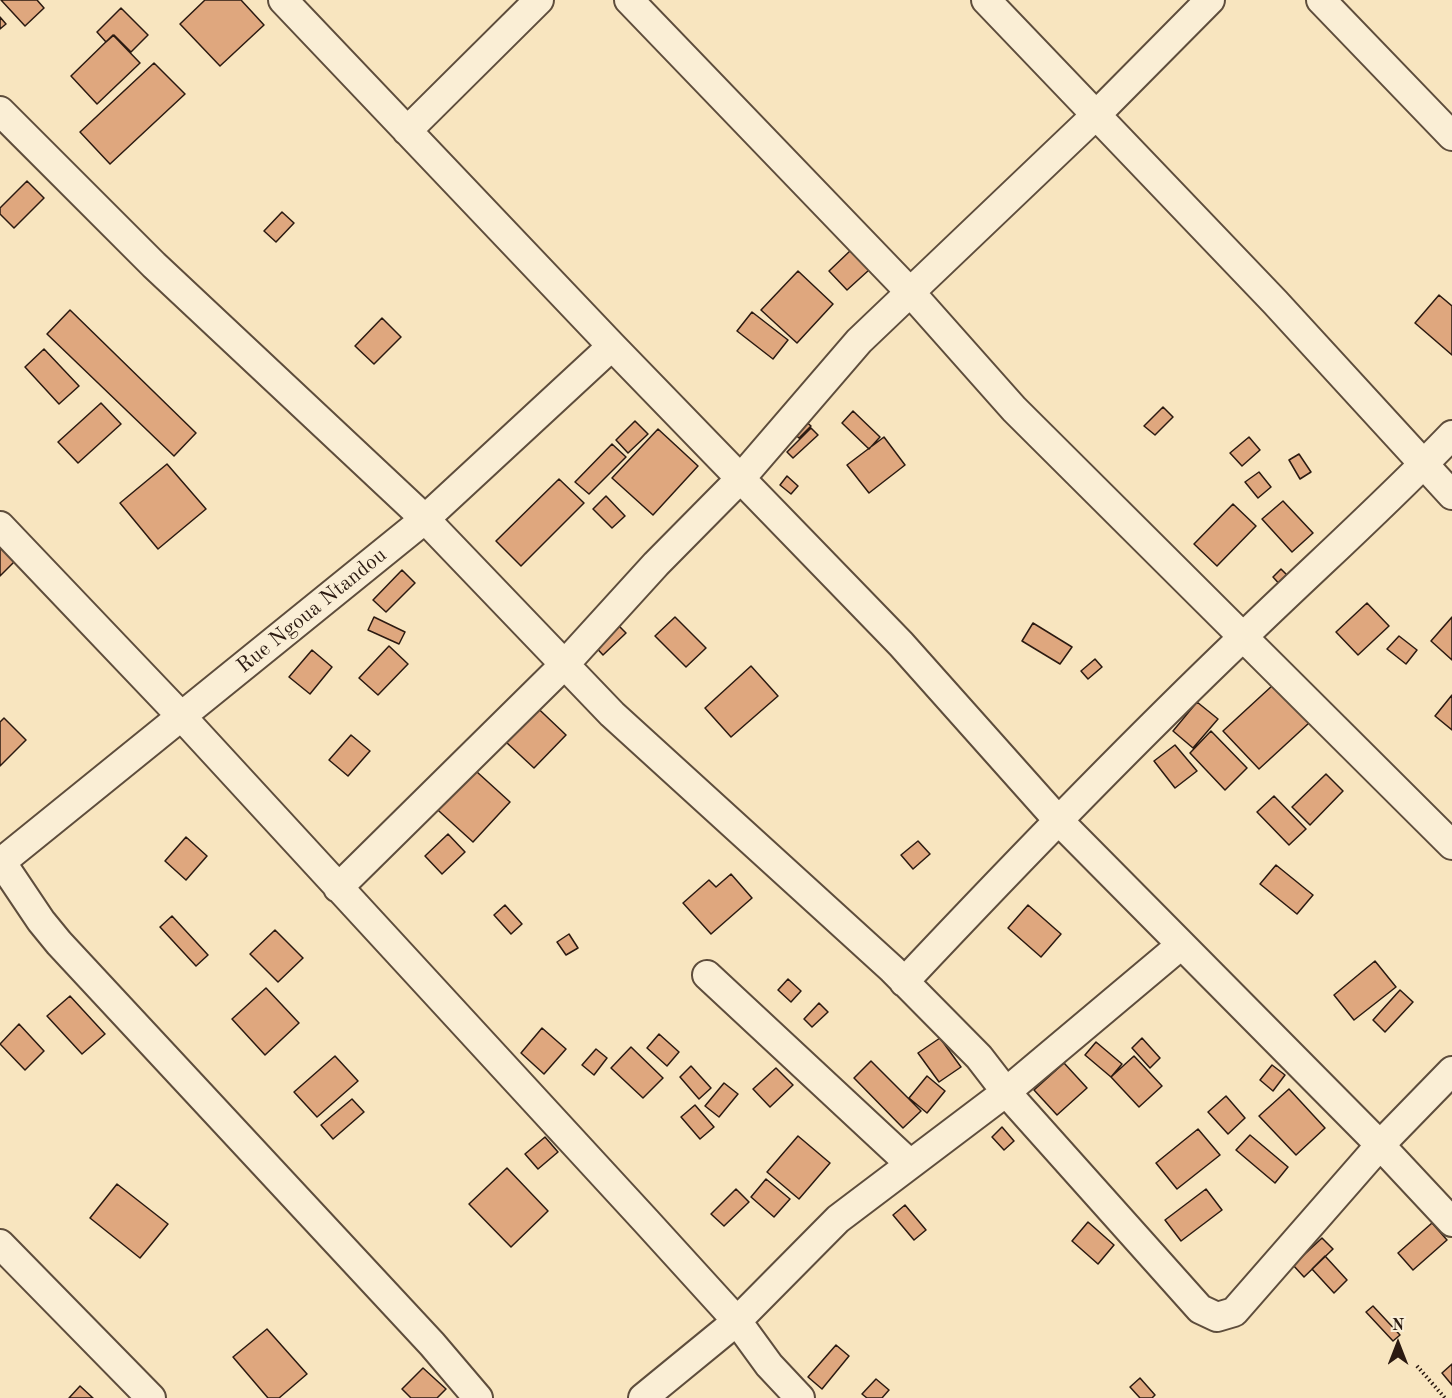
<!DOCTYPE html>
<html>
<head>
<meta charset="utf-8">
<style>
  body { margin:0 }
  #map { position:relative; width:1452px; height:1398px; overflow:hidden; background:#f8e5bf; font-family:"Old Standard TT",serif }
  canvas { display:block }
  .north { position:absolute; left:1368px; top:1314px; width:60px; height:60px; -webkit-text-stroke:4px #faeed5; paint-order:stroke; rotate:0deg; font-size:16px; font-weight:700; line-height:24px; text-align:center; color:#2b1a11 }
  .north::after { content:''; display:block; margin:auto; width:21px; height:27px; background:#2b1a11; clip-path:polygon(50% 0,100% 100%,50% 72%,0 100%) }
</style>
</head>
<body>
<div id="map">
<canvas width="1452" height="1398"></canvas>
<div class="north">N</div>
</div>
<script>
const ctx = document.querySelector('canvas').getContext('2d');
ctx.lineJoin = 'round';
function fillPath(path, color) {
  ctx.fillStyle = color;
  ctx.fill(path, 'evenodd');
}
function trace(path, color, width, dash) {
  ctx.strokeStyle = color;
  ctx.lineWidth = width;
  ctx.lineCap = dash ? 'butt' : 'round';
  ctx.setLineDash(dash || []);
  ctx.stroke(path);
}
function label(font, color, halo, rows, align = 'center') {
  ctx.font = font + ' "Old Standard TT",serif';
  ctx.lineWidth = 6;
  ctx.setLineDash([]);
  ctx.textBaseline = 'middle';
  ctx.strokeStyle = halo;
  ctx.fillStyle = color;
  for (const [text, x, y, turn = 0] of rows) {
    ctx.save();
    ctx.translate(x, y);
    ctx.rotate((+turn || 0) * Math.PI / 180);
    ctx.textAlign = isNaN(turn) ? turn : align;
    if (halo) ctx.strokeText(text, 0, 0);
    ctx.fillText(text, 0, 0);
    ctx.restore();
  }
}
const building = new Path2D(`
  M1 0H37L44 8 25 26Z
  M205 0H241L264 25 220 66 180 24Z
  M121 8 148 35 131 52 114 35 106 42 97 32Z
  M0 17 6 24 0 29Z
  M113 35 140 63 97 104 71 76Z
  M154 63 185 94 110 164 80 132Z
  M27 181 44 198 14 228 0 214V208Z
  M282 212 294 223 276 242 264 231Z
  M851 250 869 270 847 290 829 271Z
  M798 271 833 304 797 343 761 310Z
  M1439 295 1452 306V355L1415 323Z
  M70 310 196 433 174 456 47 334Z
  M752 312 788 340 773 359 737 331Z
  M382 318 401 337 374 364 355 346Z
  M44 349 79 386 59 404 25 367Z
  M101 403 121 424 78 463 58 442Z
  M1163 407 1173 417 1155 435 1144 426Z
  M853 411 880 437 869 449 842 423Z
  M804 420 811 426 799 438 792 432Z
  M635 421 648 434 628 453 616 440Z
  M811 428 818 435 793 458 787 452Z
  M658 429 698 466 653 515 612 478Z
  M884 437 905 465 869 493 847 465Z
  M1249 437 1260 450 1242 466 1230 453Z
  M612 444 626 457 589 494 575 482Z
  M1299 454 1311 472 1300 479 1289 460Z
  M167 464 206 509 158 549 120 503Z
  M1259 472 1271 487 1258 498 1245 482Z
  M787 476 798 486 791 494 780 485Z
  M559 479 584 503 521 566 496 541Z
  M606 496 625 516 612 528 593 509Z
  M1283 501 1313 533 1292 552 1262 519Z
  M1233 504 1256 526 1217 566 1194 544Z
  M0 542 17 559 0 576Z
  M1281 569 1291 579 1283 588 1273 577Z
  M402 570 415 583 386 612 373 600Z
  M1367 603 1389 626 1358 655 1336 632Z
  M374 617 405 632 399 644 368 630Z
  M675 617 706 648 686 667 655 636Z
  M1452 617V660L1431 641Z
  M613 620 626 633 603 655 591 642Z
  M1033 623 1072 647 1060 664 1022 641Z
  M1399 636 1417 650 1406 664 1387 649Z
  M389 646 408 664 378 695 359 678Z
  M312 650 332 667 310 694 289 677Z
  M1095 659 1102 667 1088 679 1081 671Z
  M751 666 778 696 731 737 705 708Z
  M1273 685 1309 723 1259 769 1223 731Z
  M1452 695V730L1435 716Z
  M525 696 566 735 534 768 493 730Z
  M1197 702 1218 719 1193 748 1173 731Z
  M4 718 26 740 0 766V722Z
  M1211 731 1247 768 1225 790 1190 753Z
  M351 735 370 751 348 776 329 760Z
  M1175 745 1197 771 1175 788 1154 761Z
  M466 762 510 802 473 842 429 802Z
  M1326 774 1343 791 1310 825 1292 807Z
  M1274 796 1306 829 1289 845 1257 812Z
  M448 834 465 852 442 874 425 856Z
  M186 837 207 856 186 880 165 861Z
  M918 841 930 854 913 869 901 855Z
  M1276 865 1313 895 1297 914 1260 884Z
  M731 874 752 898 711 934 683 903 709 880 716 887Z
  M505 905 522 924 511 934 494 915Z
  M1028 905 1061 934 1041 957 1008 928Z
  M172 916 208 955 196 966 160 927Z
  M275 930 303 958 278 982 250 954Z
  M569 934 578 948 566 955 557 942Z
  M1375 961 1396 987 1354 1020 1334 995Z
  M788 979 801 991 791 1002 778 990Z
  M266 988 299 1023 265 1055 232 1019Z
  M1400 990 1413 1002 1385 1032 1373 1020Z
  M70 996 105 1034 82 1054 47 1016Z
  M819 1003 828 1012 812 1027 804 1019Z
  M19 1024 44 1051 25 1070 0 1044Z
  M542 1028 566 1049 544 1074 521 1053Z
  M659 1034 679 1052 667 1066 647 1048Z
  M940 1038 961 1067 939 1082 918 1053Z
  M1142 1038 1160 1058 1150 1068 1132 1048Z
  M1096 1042 1122 1064 1111 1077 1085 1055Z
  M631 1047 663 1078 643 1098 611 1068Z
  M596 1049 607 1058 594 1075 582 1065Z
  M335 1056 358 1081 317 1117 294 1092Z
  M1134 1056 1162 1086 1139 1107 1111 1077Z
  M871 1061 921 1111 903 1128 854 1078Z
  M1064 1063 1087 1088 1057 1115 1034 1090Z
  M1272 1065 1285 1075 1273 1091 1260 1080Z
  M691 1066 711 1088 699 1099 680 1077Z
  M776 1068 793 1085 770 1107 753 1089Z
  M927 1076 945 1091 927 1113 909 1098Z
  M724 1083 738 1094 719 1117 705 1106Z
  M1289 1089 1325 1128 1296 1155 1259 1116Z
  M1226 1096 1245 1118 1228 1134 1208 1112Z
  M352 1099 364 1112 333 1139 321 1125Z
  M695 1105 714 1127 700 1139 681 1117Z
  M1002 1127 1014 1141 1004 1150 992 1137Z
  M1198 1129 1220 1155 1177 1189 1156 1163Z
  M1250 1135 1288 1167 1275 1183 1236 1150Z
  M798 1136 830 1163 799 1199 767 1172Z
  M545 1137 558 1152 538 1169 525 1154Z
  M507 1168 548 1211 511 1247 469 1204Z
  M766 1179 790 1199 774 1217 751 1197Z
  M117 1184 168 1224 140 1258 90 1218Z
  M736 1189 749 1202 724 1226 711 1214Z
  M1206 1189 1222 1210 1181 1241 1165 1220Z
  M905 1205 926 1230 914 1240 893 1215Z
  M1088 1222 1114 1245 1098 1264 1072 1241Z
  M1432 1223 1447 1240 1413 1270 1398 1253Z
  M1322 1238 1333 1249 1304 1277 1293 1265Z
  M1325 1256 1347 1280 1334 1293 1312 1269Z
  M1373 1306 1400 1335 1393 1341 1366 1312Z
  M267 1329 307 1374 279 1398H268L233 1357Z
  M836 1345 849 1356 822 1389 808 1377Z
  M1452 1364V1385L1442 1373Z
  M423 1368 446 1389 437 1398H411L402 1389Z
  M1140 1378 1155 1395 1152 1398H1140L1130 1387Z
  M876 1379 889 1390 882 1398H867L862 1394Z
  M80 1386 93 1398H69Z`);
fillPath(building, '#dfa77e');
trace(building, '#2b1a11', 1.5);
const minor = new Path2D(`
  M283 0 612 346 901 644 1057 819 1380 1145 1452 1222
  M629 0 911 293 1014 409 1452 845
  M986 0 1275 302 1452 495
  M1321 0 1452 136
  M0 111 154 265 425 519 612 714 892 969 979 1057 1006 1092 1200 1309 1217 1317 1234 1312 1380 1145 1452 1071
  M407 131 539 0
  M0 526 182 717 646 1221 737 1321 769 1365 800 1398
  M0 860 41 921 59 943 432 1344 478 1398
  M0 863 425 519 612 346
  M338 888 565 664 656 564 741 478 859 341 1096 115 1210 0
  M707 975 909 1163
  M904 982C1015 864 1127 748 1244 636 1313 569 1385 505 1452 435
  M0 1244 151 1398
  M643 1398 737 1321 838 1219 1006 1092 1181 945`);
trace(minor, '#5e4d3c', 32);
trace(new Path2D(`
  M1417 1366 1445 1398`), '#2b1a11', 4, [1.5, 3]);
trace(minor, '#faeed5', 28);
label('21px', '#2b1a11', '#faeed5', [
  ["Rue Ngoua Ntandou",312,611,-39]
]);
</script>
</body>
</html>
